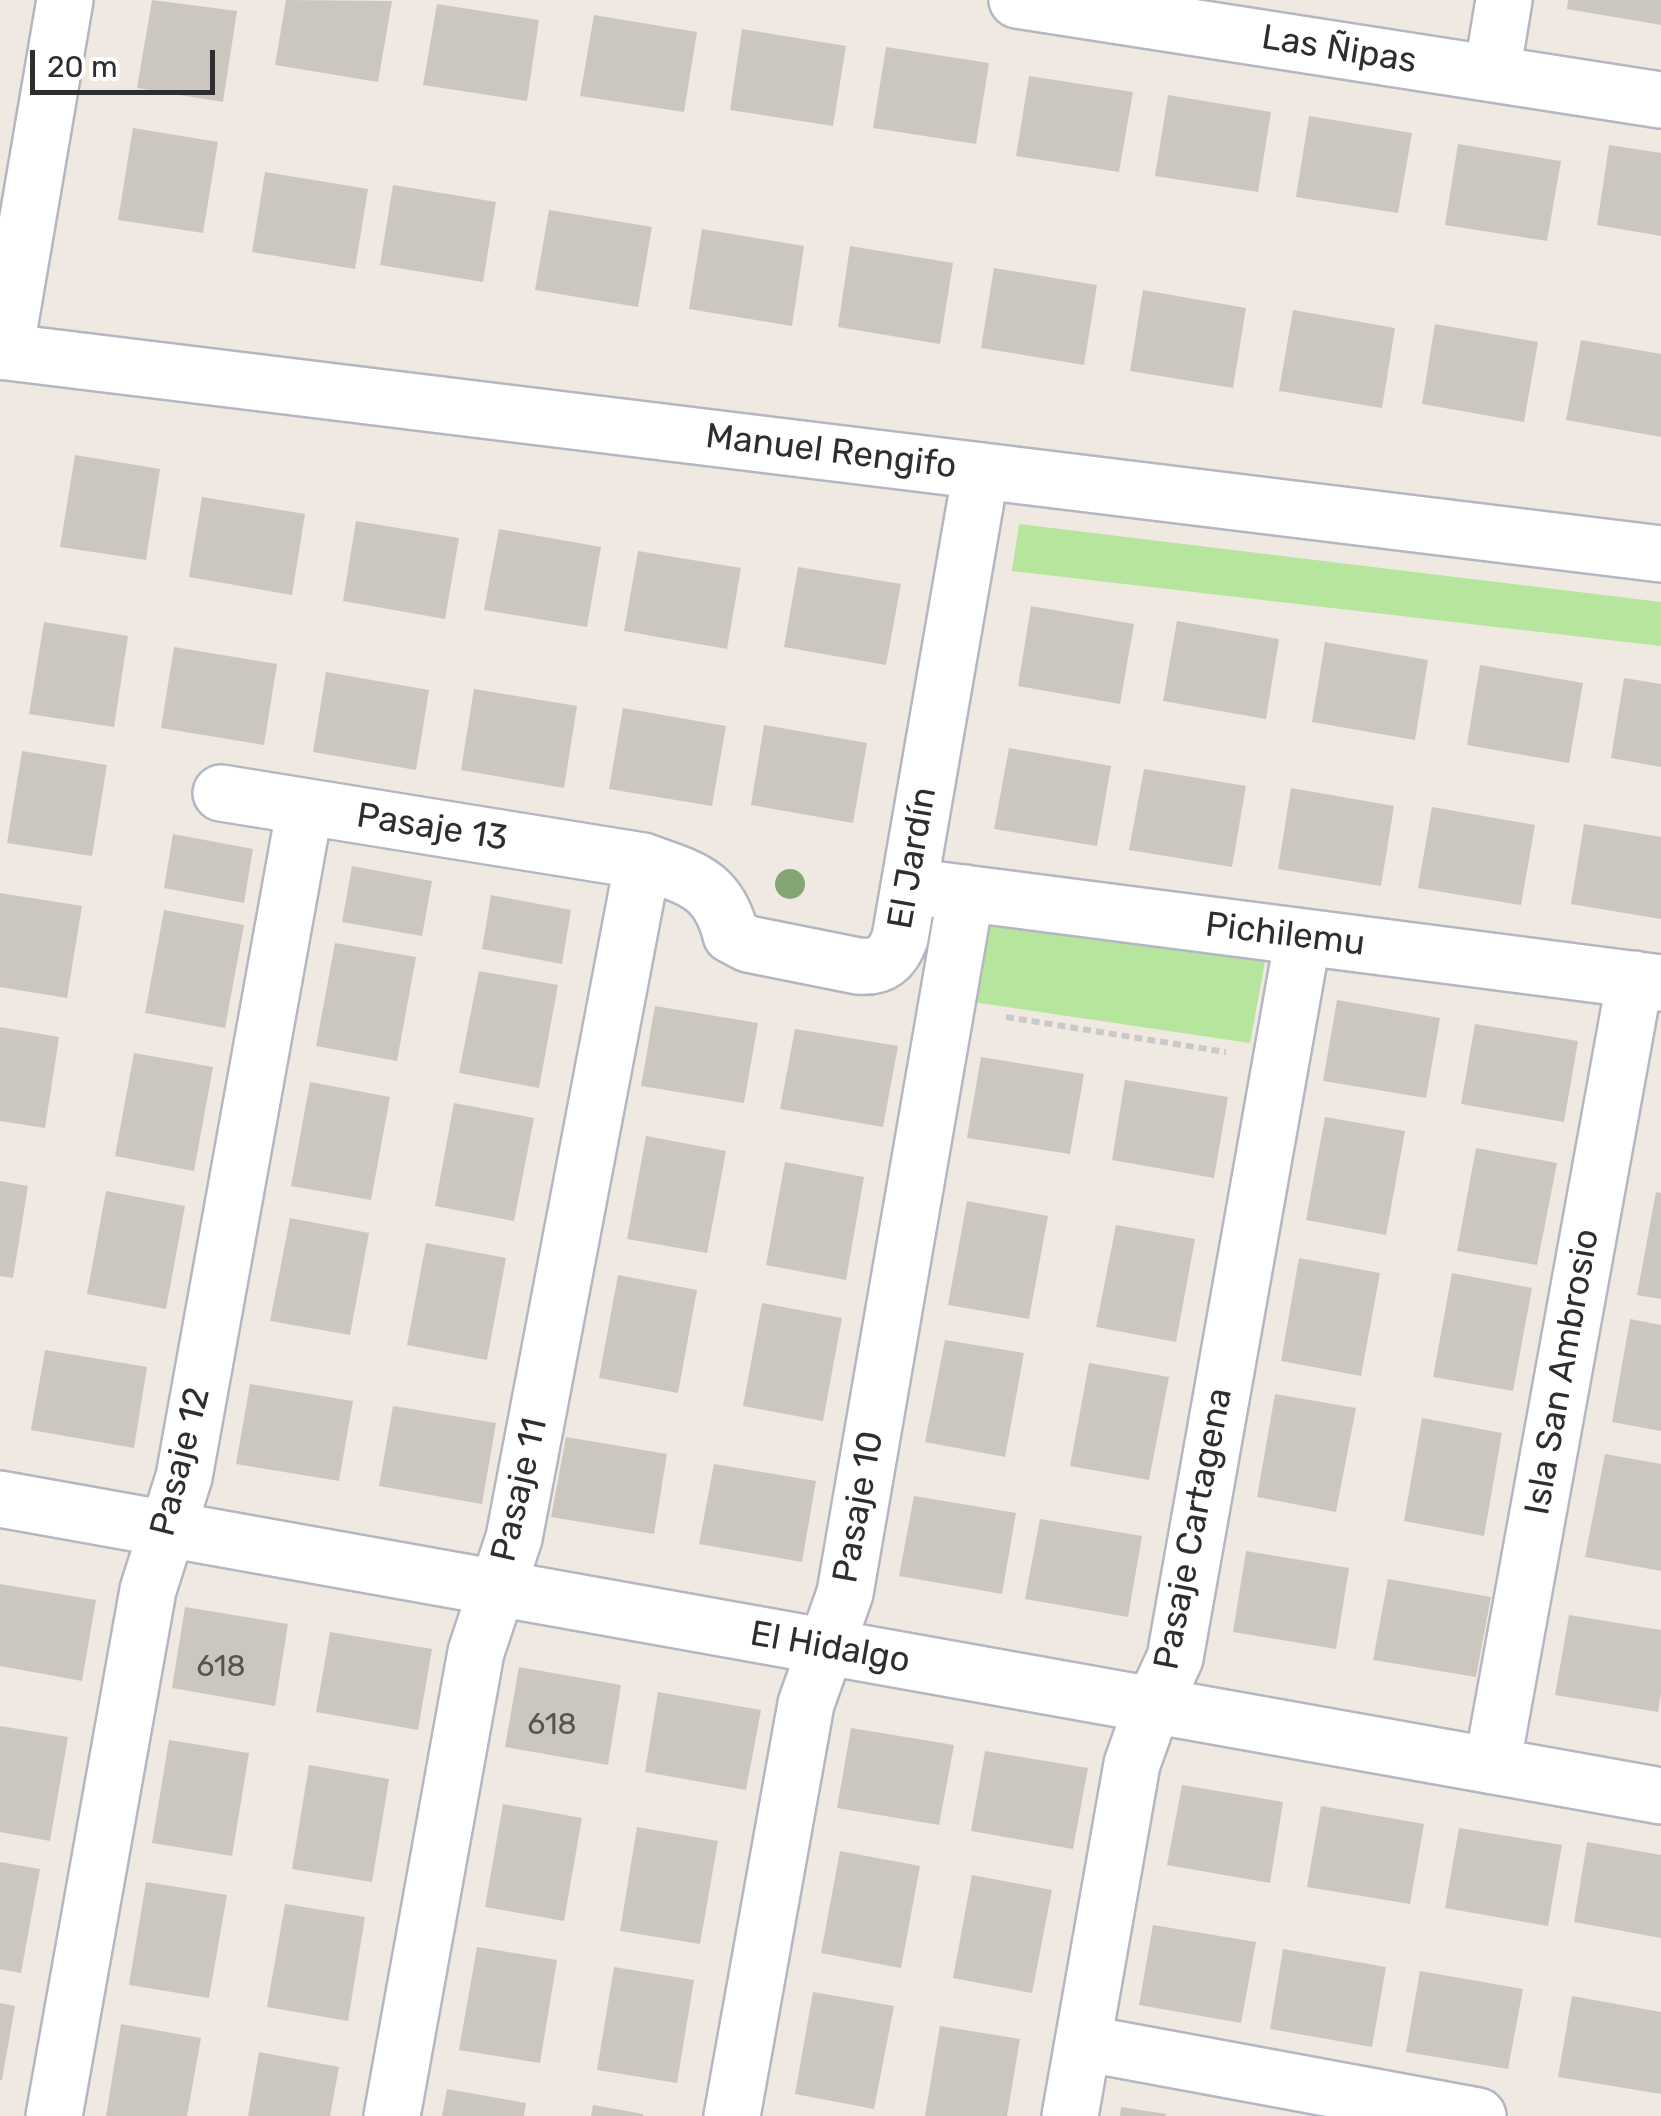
<!DOCTYPE html>
<html>
<head>
<meta charset="utf-8">
<style>
  body { margin:0 }
  #map { position:relative; width:1661px; height:2116px; overflow:hidden; background:#efe9e1; font-family:Rubik,sans-serif }
  canvas { display:block }
  .scale { position:absolute; left:30px; top:50px; width:185px; height:45px; box-sizing:border-box; border:5px solid #2e2e2e; border-top:0; padding-left:12px; font-size:30px; line-height:35px; white-space:nowrap; color:#2e2e2e; -webkit-text-stroke:8px #fff; paint-order:stroke }
</style>
</head>
<body>
<div id="map">
<canvas width="1661" height="2116"></canvas>
<div class="scale">20 m</div>
</div>
<script>
const ctx = document.querySelector('canvas').getContext('2d');
ctx.lineJoin = 'round';
function fillPath(path, color) {
  ctx.fillStyle = color;
  ctx.fill(path, 'evenodd');
}
function trace(path, color, width, dash) {
  ctx.strokeStyle = color;
  ctx.lineWidth = width;
  ctx.lineCap = dash ? 'butt' : 'round';
  ctx.setLineDash(dash || []);
  ctx.stroke(path);
}
function label(font, color, halo, rows, align = 'center') {
  ctx.font = font + ' Rubik,sans-serif';
  ctx.lineWidth = 9;
  ctx.setLineDash([]);
  ctx.textBaseline = 'middle';
  ctx.strokeStyle = halo;
  ctx.fillStyle = color;
  for (const [text, x, y, turn = 0] of rows) {
    ctx.save();
    ctx.translate(x, y);
    ctx.rotate((+turn || 0) * Math.PI / 180);
    ctx.textAlign = isNaN(turn) ? turn : align;
    if (halo) ctx.strokeText(text, 0, 0);
    ctx.fillText(text, 0, 0);
    ctx.restore();
  }
}
fillPath(new Path2D(`
  M1019 524 1661 602V646L1012 571Z
  M978 913 1267 951 1250 1043 966 1001Z`), '#b6e59e');
fillPath(new Path2D(`
  M152 0 237 11 223 102 137 88Z
  M286 0 392 1 378 82 275 65Z
  M1568 0H1661V25L1567 9Z
  M437 4 539 20 527 101 423 85Z
  M594 15 697 32 684 112 580 96Z
  M742 29 846 46 833 126 730 110Z
  M886 47 989 63 976 144 873 128Z
  M1029 76 1133 92 1119 172 1016 156Z
  M1168 95 1271 112 1258 192 1155 176Z
  M1309 116 1412 133 1398 213 1296 197Z
  M133 128 218 142 203 233 118 220Z
  M1458 144 1561 161 1547 241 1445 225Z
  M1609 145 1661 153V236L1597 225Z
  M265 172 368 189 355 269 252 252Z
  M393 185 496 202 483 282 380 265Z
  M549 210 652 227 638 307 535 290Z
  M702 229 804 246 792 326 689 309Z
  M850 246 953 263 940 344 838 327Z
  M994 268 1097 285 1084 365 981 348Z
  M1143 290 1246 308 1233 388 1130 371Z
  M1293 310 1395 328 1382 408 1279 391Z
  M1435 324 1538 342 1524 422 1422 404Z
  M1581 340 1661 354V437L1566 420Z
  M75 455 160 469 146 560 60 547Z
  M202 497 305 514 292 595 189 577Z
  M356 521 459 538 445 619 343 601Z
  M499 529 601 547 587 627 484 610Z
  M638 551 741 568 727 649 624 631Z
  M798 567 901 584 886 665 784 647Z
  M1031 606 1134 624 1120 704 1018 686Z
  M1177 621 1279 639 1266 719 1163 701Z
  M44 622 128 636 114 727 29 714Z
  M1325 642 1428 660 1415 740 1312 722Z
  M174 647 277 664 264 745 161 728Z
  M1480 665 1583 683 1569 763 1467 745Z
  M326 672 429 690 416 770 313 752Z
  M1624 678 1661 684V767L1611 758Z
  M474 689 577 706 564 788 461 770Z
  M623 708 726 726 712 806 609 789Z
  M764 725 867 743 853 823 751 805Z
  M1009 748 1111 766 1097 846 994 829Z
  M22 751 107 765 92 856 7 843Z
  M1144 769 1246 786 1232 867 1129 850Z
  M1291 788 1394 806 1381 886 1278 869Z
  M1432 807 1535 825 1521 905 1418 888Z
  M1584 824 1661 837V919L1571 904Z
  M173 834 253 849 244 903 164 888Z
  M352 866 432 881 422 936 342 922Z
  M0 893 82 906 67 998 0 987Z
  M491 895 571 910 562 964 482 949Z
  M164 910 244 925 225 1028 145 1013Z
  M335 943 416 957 397 1061 316 1046Z
  M479 971 558 985 539 1088 459 1073Z
  M1337 1000 1440 1018 1426 1098 1323 1081Z
  M655 1006 758 1023 744 1103 641 1086Z
  M1475 1024 1578 1041 1564 1122 1461 1104Z
  M0 1027 59 1037 45 1128 0 1121Z
  M795 1029 898 1046 883 1127 780 1109Z
  M134 1053 213 1067 194 1171 115 1156Z
  M981 1057 1084 1074 1070 1154 967 1138Z
  M1125 1080 1228 1097 1214 1178 1112 1160Z
  M310 1082 390 1097 371 1200 291 1186Z
  M454 1103 534 1118 514 1221 435 1206Z
  M1325 1117 1405 1131 1386 1235 1306 1220Z
  M646 1136 726 1151 707 1253 627 1239Z
  M1476 1148 1557 1163 1537 1265 1457 1251Z
  M785 1162 864 1177 846 1280 766 1265Z
  M0 1181 28 1186 13 1278 0 1276Z
  M106 1191 185 1206 166 1309 87 1294Z
  M1656 1192 1661 1193V1299L1637 1295Z
  M967 1201 1048 1216 1029 1319 948 1305Z
  M290 1218 369 1233 350 1335 270 1321Z
  M1116 1225 1195 1239 1176 1342 1096 1327Z
  M426 1243 506 1258 487 1360 407 1345Z
  M1299 1258 1380 1273 1361 1376 1281 1361Z
  M1452 1273 1532 1288 1513 1391 1433 1377Z
  M618 1275 697 1290 678 1393 599 1378Z
  M762 1303 842 1318 823 1421 743 1406Z
  M1630 1319 1661 1325V1431L1612 1422Z
  M945 1340 1024 1353 1005 1457 925 1442Z
  M45 1350 147 1367 134 1448 31 1430Z
  M1089 1363 1169 1377 1149 1480 1070 1466Z
  M250 1384 353 1401 339 1481 236 1464Z
  M1275 1394 1356 1408 1336 1512 1257 1497Z
  M393 1406 496 1423 482 1504 379 1486Z
  M1422 1418 1502 1433 1484 1536 1404 1521Z
  M566 1437 667 1454 654 1534 551 1517Z
  M1605 1454 1661 1464V1571L1585 1557Z
  M714 1464 816 1481 802 1562 699 1544Z
  M914 1496 1016 1513 1002 1594 899 1576Z
  M1040 1519 1142 1536 1128 1617 1025 1599Z
  M1246 1551 1349 1568 1336 1649 1233 1632Z
  M1388 1579 1491 1597 1476 1677 1373 1660Z
  M0 1584 96 1600 82 1681 0 1666Z
  M185 1607 288 1624 275 1706 172 1688Z
  M1569 1615 1661 1630V1693L1658 1712 1555 1695Z
  M330 1632 432 1649 418 1730 316 1712Z
  M519 1667 621 1685 608 1765 505 1747Z
  M658 1692 761 1710 746 1790 645 1772Z
  M0 1726 68 1737 50 1841 0 1832Z
  M851 1728 954 1745 939 1825 837 1808Z
  M169 1740 249 1753 232 1856 152 1843Z
  M985 1751 1088 1768 1073 1849 971 1831Z
  M309 1765 389 1779 372 1882 292 1869Z
  M1182 1785 1283 1802 1270 1883 1167 1865Z
  M503 1804 582 1818 564 1921 485 1907Z
  M1321 1806 1424 1824 1410 1904 1307 1887Z
  M637 1827 718 1841 700 1944 620 1931Z
  M1459 1828 1562 1845 1548 1926 1445 1908Z
  M1587 1842 1661 1855V1938L1574 1922Z
  M840 1851 920 1866 901 1968 821 1953Z
  M0 1862 40 1869 21 1973 0 1969Z
  M972 1875 1052 1890 1032 1993 953 1978Z
  M146 1882 227 1895 209 1998 129 1985Z
  M285 1904 365 1917 348 2021 267 2007Z
  M1153 1925 1256 1942 1241 2023 1139 2005Z
  M477 1947 557 1960 540 2063 459 2050Z
  M1283 1949 1386 1967 1372 2047 1270 2029Z
  M614 1967 694 1980 677 2083 597 2070Z
  M1420 1971 1523 1989 1508 2069 1406 2052Z
  M813 1992 894 2006 874 2109 795 2094Z
  M1572 1996 1661 2012V2094L1558 2077Z
  M0 2003 15 2006 2 2080H0Z
  M121 2024 201 2038 187 2116H106Z
  M940 2026 1020 2039 1007 2116H925Z
  M259 2052 339 2067 330 2116H248Z
  M447 2089 526 2103 524 2116H442Z
  M593 2105 643 2114V2116H591Z
  M1121 2107 1166 2114V2116H1120Z`), '#cbc7bf');
const minor = new Path2D(`
  M1017 0 1661 100
  M1492 73 1504 0
  M221 793 643 861C689 878 718 882 731 935L748 944 858 966C881 968 892 960 900 938L981 471
  M932 889 1661 983
  M0 1499 1661 1796
  M1492 1766 1635 979
  M1083 2043 1478 2116
  M54 2116 148 1590 184 1477 305 807
  M392 2116 476 1652 514 1538 643 861
  M732 2116 806 1704 845 1593 966 893
  M1070 2116 1132 1764 1153 1705 1175 1658 1303 937`);
const tertiary = new Path2D(`
  M0 351 1661 554
  M5 352 65 0`);
trace(minor, '#b4b7c1', 60);
trace(tertiary, '#b4b7c1', 60);
trace(new Path2D(`
  M1006 1017 1226 1052`), '#c9c9c9', 6, [8, 5]);
trace(minor, '#fff', 55);
trace(tertiary, '#fff', 55);
ctx.fillStyle = '#84a574';
for (const [x, y] of [
  [790,884]
]) {
  ctx.beginPath();
  ctx.arc(x, y, 15, 0, 2 * Math.PI);
  ctx.fill();
}
label('30px', '#555452', null, [
  ["618",221,1667],
  ["618",552,1725]
]);
label('35px', '#2e2e2e', '#fff', [
  ["Las Ñipas",1339,50,9],
  ["Manuel Rengifo",831,452,7],
  ["Pasaje 13",432,828,9],
  ["El Jardín",913,858,-80],
  ["Pichilemu",1285,935,7],
  ["Isla San Ambrosio",1563,1372,-80],
  ["Pasaje 12",181,1462,-76],
  ["Pasaje 11",520,1490,-77],
  ["Pasaje 10",859,1507,-80],
  ["Pasaje Cartagena",1194,1529,-79],
  ["El Hidalgo",830,1648,10]
]);
</script>
</body>
</html>
